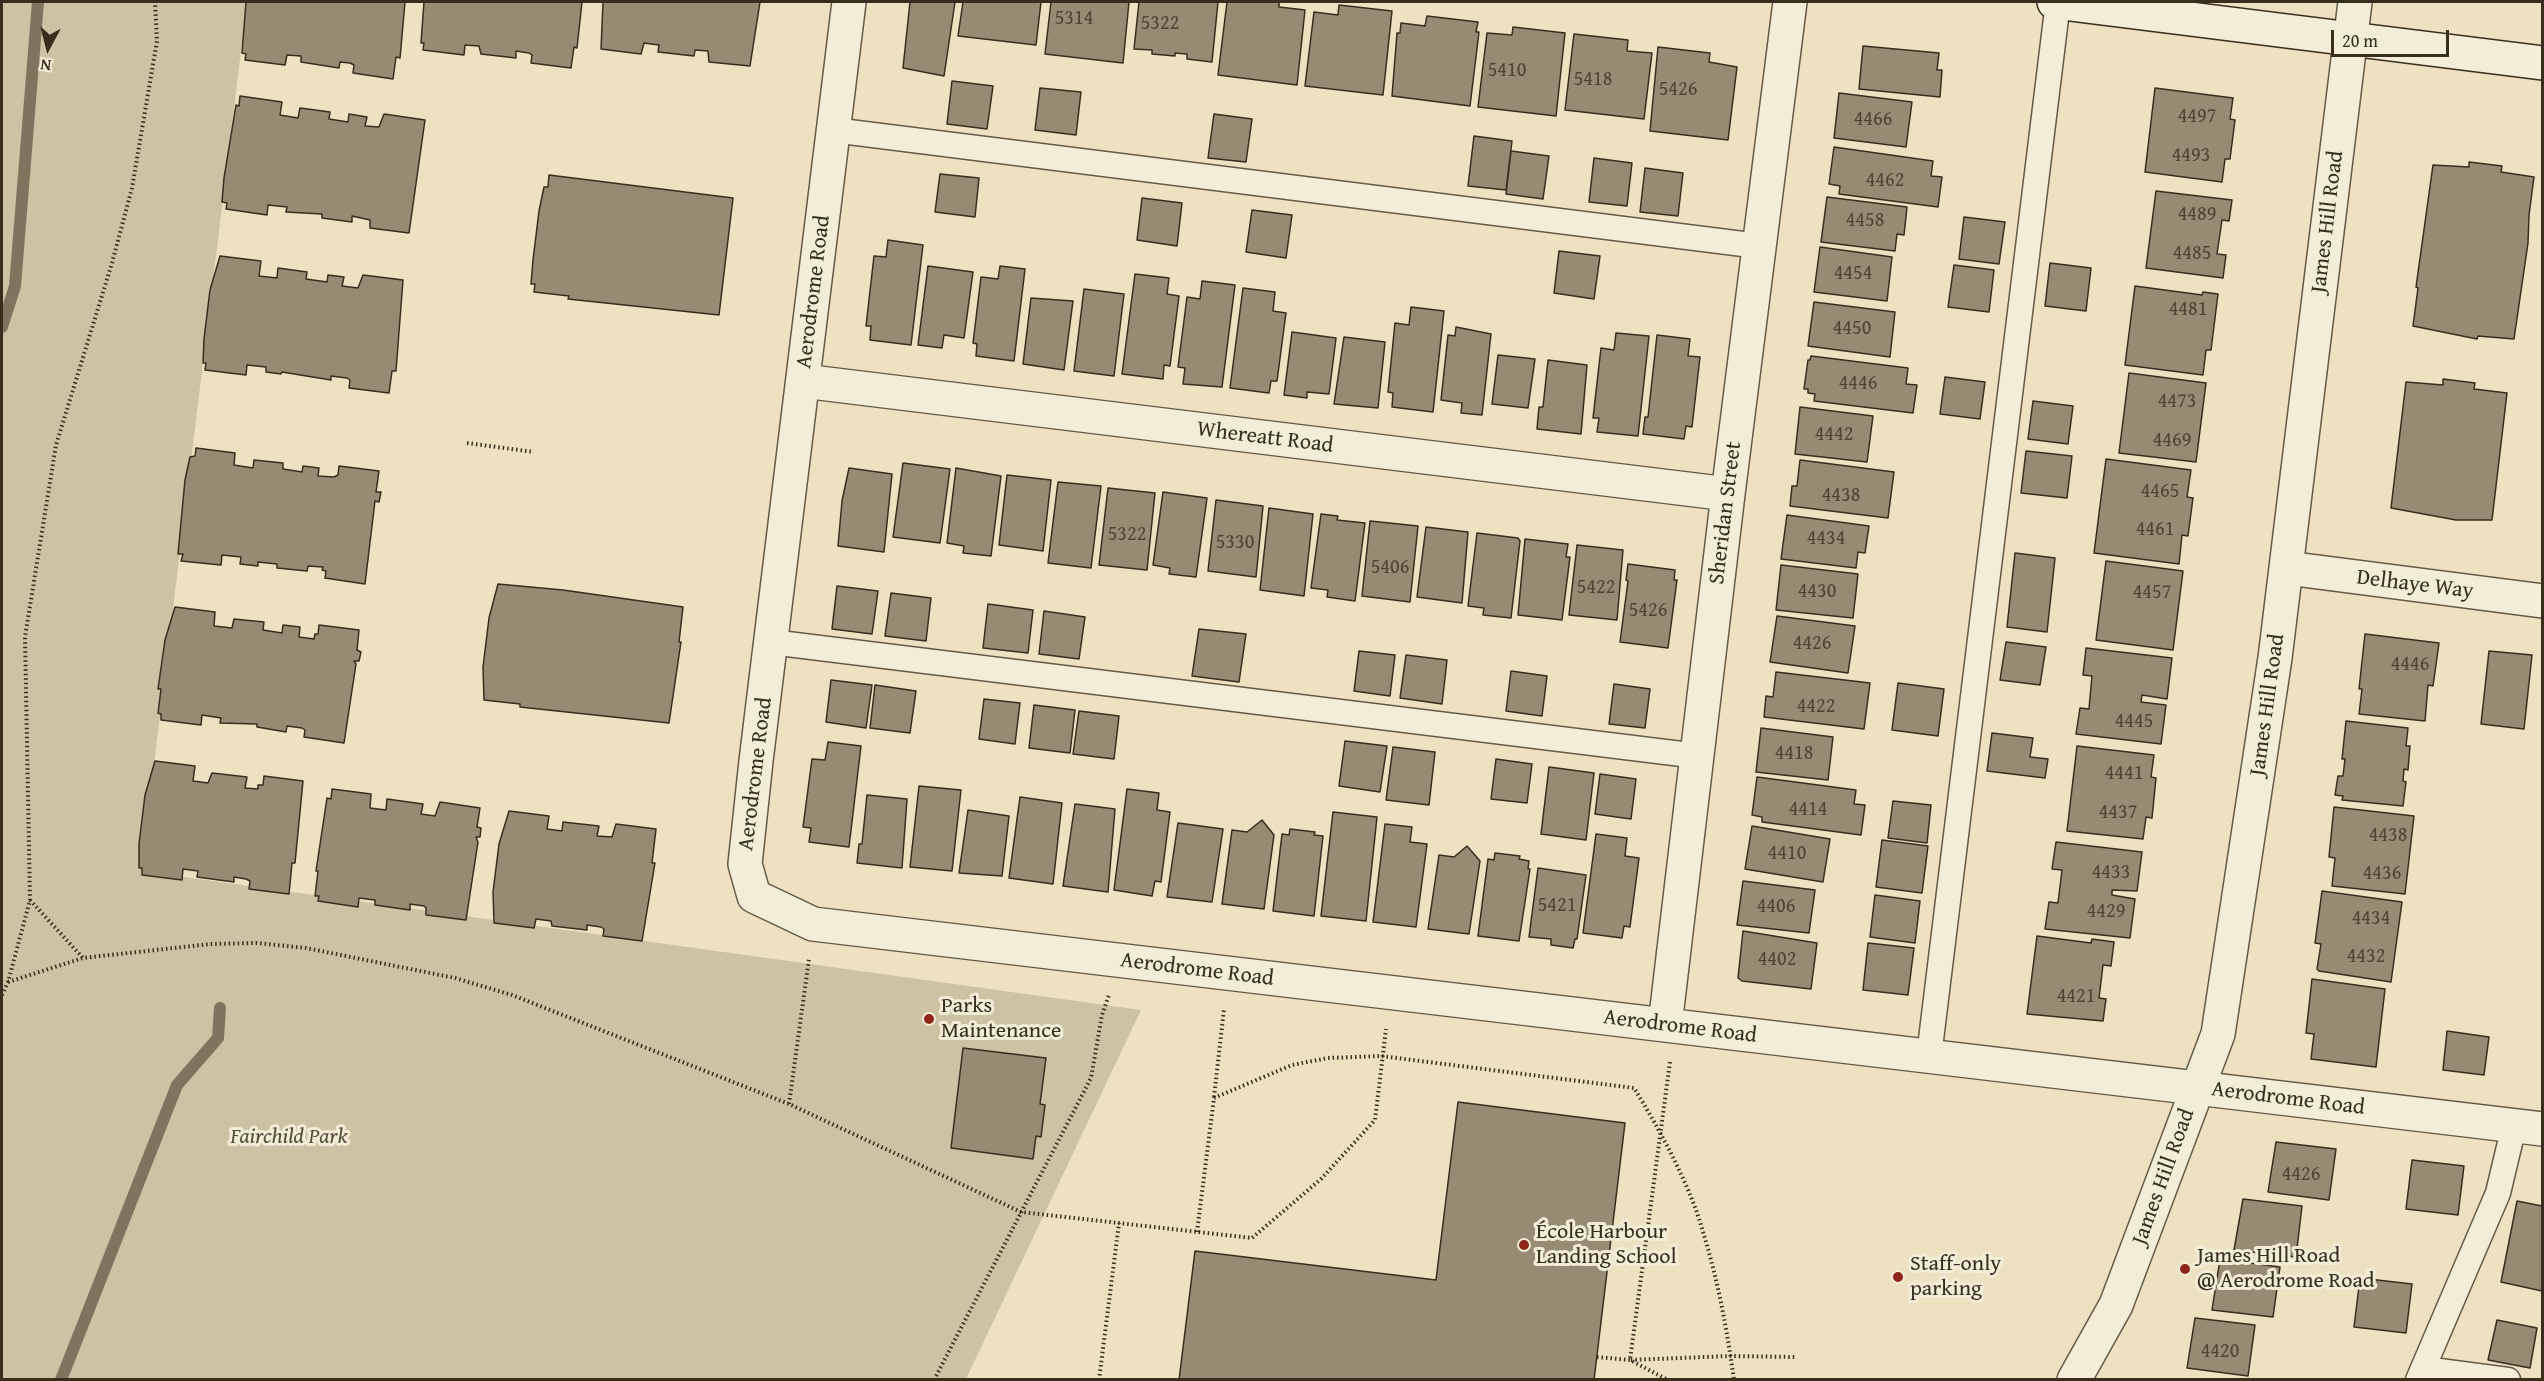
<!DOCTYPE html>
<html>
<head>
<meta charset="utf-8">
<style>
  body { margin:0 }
  #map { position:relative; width:2544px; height:1381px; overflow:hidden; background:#ede1c1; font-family:"Gentium Book Plus",serif }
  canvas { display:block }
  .frame { position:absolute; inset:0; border:3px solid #392d1e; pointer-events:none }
  .north { position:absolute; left:18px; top:18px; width:60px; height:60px; -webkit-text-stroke:4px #f3ecd7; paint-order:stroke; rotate:187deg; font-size:16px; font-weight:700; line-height:24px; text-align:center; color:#392d1e }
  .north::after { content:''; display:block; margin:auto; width:21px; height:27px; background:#392d1e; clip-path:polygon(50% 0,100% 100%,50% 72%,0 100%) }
  .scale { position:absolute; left:2331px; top:30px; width:118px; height:27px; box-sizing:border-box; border:3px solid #392d1e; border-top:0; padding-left:8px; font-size:18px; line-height:21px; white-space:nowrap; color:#392d1e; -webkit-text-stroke:4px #f3ecd7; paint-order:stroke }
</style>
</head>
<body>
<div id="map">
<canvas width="2544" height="1381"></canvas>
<div class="frame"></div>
<div class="north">N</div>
<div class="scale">20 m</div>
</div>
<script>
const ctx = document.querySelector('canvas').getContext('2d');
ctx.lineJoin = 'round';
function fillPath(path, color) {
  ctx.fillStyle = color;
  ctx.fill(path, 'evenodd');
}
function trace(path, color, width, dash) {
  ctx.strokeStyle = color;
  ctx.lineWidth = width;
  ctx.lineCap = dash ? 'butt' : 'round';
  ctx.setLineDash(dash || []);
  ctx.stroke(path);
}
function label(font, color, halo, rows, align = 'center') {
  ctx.font = font + ' "Gentium Book Plus",serif';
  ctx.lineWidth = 6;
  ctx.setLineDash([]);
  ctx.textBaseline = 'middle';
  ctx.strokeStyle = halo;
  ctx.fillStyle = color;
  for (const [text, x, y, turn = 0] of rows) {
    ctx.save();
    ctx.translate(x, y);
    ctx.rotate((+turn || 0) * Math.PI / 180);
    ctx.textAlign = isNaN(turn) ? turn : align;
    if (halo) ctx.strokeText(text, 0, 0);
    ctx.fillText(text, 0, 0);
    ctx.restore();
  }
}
fillPath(new Path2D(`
  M2 2H247L141 871 1141 1010 966 1379 2 1380Z`), '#cec2a5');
trace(new Path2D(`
  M2 327 15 286 38 2
  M61 1380 177 1085 218 1038 220 1008`), '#80745f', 12);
const building = new Path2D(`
  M246 2H405L401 47 400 58 396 57 393 79 353 73 354 65 350 63 340 62 339 68 301 62V56L287 55 285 65 245 60 246 54 242 53Z
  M424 2H582L577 48 574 47 571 68 531 63 532 55 529 53 516 51V58L481 54 479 46 465 45 464 55 423 50 424 43H421Z
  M603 2H760L750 66 709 62 708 51 695 50 694 56 658 52 659 45 644 43 641 54 601 49Z
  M910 2H955L944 76 903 68Z
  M963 2H1041L1036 45 958 36Z
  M1051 2H1129L1123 63 1045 54Z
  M1139 2H1218L1212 62 1187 59V54L1175 53V56L1152 54V50L1134 49Z
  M1227 2H1279V7L1305 10 1297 85 1218 75Z
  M1339 5 1392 11 1383 95 1305 86 1314 12 1338 15Z
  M1427 16 1478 22 1476 32H1479L1470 106 1392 96 1397 33H1400L1401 23 1425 26Z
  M1513 27 1565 33 1556 116 1478 107 1487 33 1512 35Z
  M1574 34 1628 40 1627 51 1652 53 1644 119 1565 110Z
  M1863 46 1939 53 1937 70H1942L1940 97 1859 89Z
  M1658 47 1710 53 1709 62 1737 67 1728 140 1650 131Z
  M952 81 993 86 987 129 947 124Z
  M1040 88 1081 92 1076 135 1035 130Z
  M2155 88 2233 98 2230 119 2235 120 2230 159H2225L2222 182 2145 172Z
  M1839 93 1912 102 1906 147 1834 138Z
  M240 96 282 102 280 115 298 118 300 108 330 112 329 119 348 122 349 114 367 117 365 126 379 127 384 114 425 120 409 233 370 228V220L352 216V222L322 218V214L286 212 287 207 268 205 267 215 226 209 227 203 222 202 224 178 236 105 239 106Z
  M1214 114 1252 119 1246 162 1208 158Z
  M1474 136 1512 141 1506 190 1468 186Z
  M1834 147 1933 161 1931 176 1942 177 1938 207 1839 194 1840 186 1829 184Z
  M1511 151 1549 156 1543 199 1506 194Z
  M1594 158 1632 163 1627 206 1589 202Z
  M2469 162 2502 166 2501 172 2534 177 2529 215 2528 243 2514 339 2478 336 2477 339 2413 326 2418 288 2416 287 2433 165 2469 167Z
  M1645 168 1683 173 1678 216 1640 212Z
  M940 174 979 178 975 217 935 212Z
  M549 175 733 198 719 315 568 299 569 296 534 292 535 284H531L533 260 539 211 544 187H548Z
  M2156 191 2232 200 2229 221 2222 220 2217 254 2226 255 2223 278 2146 268Z
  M1827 197 1907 207 1904 235 1897 234 1895 251 1821 242Z
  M1142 198 1182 203 1177 246 1137 240Z
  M1252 210 1292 215 1286 258 1246 252Z
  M1964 217 2005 222 1999 264 1959 259Z
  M888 240 923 245 911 345 870 340 871 326H866L874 256 886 257Z
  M1820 247 1892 257 1887 301 1814 292Z
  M1559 251 1600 256 1594 299 1554 293Z
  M220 256 261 261 259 276 277 278 278 268 307 272 306 279 327 282 328 275 344 277 342 286 358 288 363 275 403 280 396 371H392L389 393 349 388 350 380 347 378 331 376V380L282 372 281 374 266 372V367L247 365 246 375 205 370 206 363H203L204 339 210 290Z
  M2050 263 2091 268 2086 311 2045 306Z
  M1954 265 1994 270 1989 312 1948 307Z
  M928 266 973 272 964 338 944 335 942 348 918 345Z
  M1000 266 1025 269 1014 361 976 356 977 344 973 343 981 277 998 279Z
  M1135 274 1169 278 1167 294 1179 296 1170 366 1164 365 1163 379 1122 374Z
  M1202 281 1235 285 1222 387 1183 384 1185 368 1178 367 1187 297 1200 299Z
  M2135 286 2202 295 2203 292 2218 294 2211 350H2206L2203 375 2125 365Z
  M1243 288 1275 292 1273 311 1286 313 1277 381H1271L1269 393 1230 388Z
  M1084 289 1124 294 1114 376 1074 371Z
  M1031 298 1073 301 1064 370 1023 364Z
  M1814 302 1895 312 1890 357 1808 346Z
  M1411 307 1444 311 1433 412 1392 407 1393 393 1388 392 1395 323 1409 325Z
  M1456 327 1491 334 1482 415 1461 413 1462 403 1441 400 1448 335 1455 336Z
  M1292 332 1336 338 1329 394 1307 392V398L1284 395Z
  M1616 333 1649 336 1638 436 1597 432 1599 418H1593L1601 348 1614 350Z
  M1657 335 1690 339 1688 356 1700 357 1692 427 1686 426 1684 439 1643 434 1645 417H1648Z
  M1344 337 1385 342 1378 408 1334 404Z
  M1498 355 1535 359 1528 408 1492 404Z
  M1811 356 1908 368 1906 384 1917 385 1913 413 1814 401 1815 394 1808 393V389H1804L1808 360H1810Z
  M1548 360 1587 365 1581 434 1537 429 1539 407H1543Z
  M2129 373 2206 383 2196 462 2119 453Z
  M1945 377 1985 382 1980 419 1940 414Z
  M2443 379 2475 383 2474 389 2507 393 2492 520H2456L2391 508 2406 382 2443 385Z
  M2033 401 2073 406 2068 444 2028 439Z
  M1800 407 1873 416 1867 462 1795 454Z
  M196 448 235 453 234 465 253 468 254 460 283 463V469L302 472 303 466 319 468 318 476 334 477 338 475 339 466 379 471 376 492H381L379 502 375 501 365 584 325 578 326 571 322 570 323 567 308 566 307 571 277 568V564L258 562V566L240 564 241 557 222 555 221 565 181 561 183 554H178L185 480 190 457 195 456Z
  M2026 451 2072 456 2067 498 2021 493Z
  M2106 459 2191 470 2187 497 2193 498 2188 536 2182 535 2179 564 2094 553Z
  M1800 460 1894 472 1888 518 1790 506 1792 486H1797Z
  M903 463 950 469 940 543 893 537Z
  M849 468 892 474 884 552 838 546 842 501Z
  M956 468 1001 476 991 556 963 553 964 546 947 543Z
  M1007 475 1051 480 1043 551 999 545Z
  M1058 482 1101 486 1091 568 1048 563Z
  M1108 488 1155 493 1147 570 1099 565Z
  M1163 492 1207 498 1196 577 1169 574 1170 568 1153 565Z
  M1216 500 1263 506 1256 577 1208 571Z
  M1269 508 1313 514 1304 596 1260 590Z
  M1321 514 1338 516 1337 520 1365 523 1355 601 1327 597 1328 590 1311 588Z
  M1787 515 1869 526 1865 553 1858 552 1856 568 1781 559Z
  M1370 521 1418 526 1410 602 1362 596Z
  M1426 527 1468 532 1462 603 1417 597Z
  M1477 533 1518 538 1520 541 1511 618 1483 615 1484 608 1468 606Z
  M1525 539 1568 544 1566 557H1570L1562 620 1518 615Z
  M1577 545 1623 550 1617 620 1569 615Z
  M2015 553 2055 558 2047 632 2007 627Z
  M2106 561 2183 571 2173 650 2096 640Z
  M1628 564 1675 570 1674 580H1677L1668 648 1620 642 1628 581 1626 580Z
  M1781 565 1858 574 1853 618 1776 610Z
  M498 584 563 590 683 607 679 642H681L669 723 520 707V704L484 700 483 667 489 618Z
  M837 586 878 591 872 634 832 629Z
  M891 593 931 598 926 641 885 636Z
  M988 604 1033 610 1028 653 983 648Z
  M175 607 215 612 214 626 232 628 234 619 264 622 263 630 282 633 283 625 300 627 299 637 314 639 315 634H318L319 625 359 630 357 650 361 652 359 661H354L356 664 344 743 304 737 305 730 302 728 287 726 286 732 257 727V724L220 723 221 718 202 715 201 725 161 720V714L158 713 161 689H158L165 640Z
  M1044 611 1085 617 1079 659 1039 654Z
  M1777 616 1855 626 1848 673 1770 662Z
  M1199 629 1246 634 1239 682 1192 676Z
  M2365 634 2439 643 2433 686 2428 685 2425 721 2359 714 2362 689H2359Z
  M2006 642 2046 647 2040 685 2000 680Z
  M2086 648 2172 658 2167 699 2142 695 2141 702 2166 705 2161 744 2076 734 2080 708 2089 709 2092 676 2083 675Z
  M1359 651 1395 655 1390 696 1354 691Z
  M2489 651 2532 655 2524 729 2481 724Z
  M1406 655 1447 660 1442 704 1400 698Z
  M1511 671 1547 676 1542 716 1506 711Z
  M1776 672 1870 683 1864 729 1764 717 1766 696 1773 697Z
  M831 680 872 685 866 728 826 722Z
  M1898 683 1944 689 1938 736 1892 730Z
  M1614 684 1650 689 1645 728 1609 724Z
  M875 685 916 691 910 733 870 728Z
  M984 699 1020 703 1015 744 979 739Z
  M1034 705 1075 710 1070 753 1029 748Z
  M1079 711 1119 716 1114 759 1073 754Z
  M2346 721 2408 728 2406 746H2410L2408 770 2404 769 2403 781 2406 782 2403 806 2342 800 2343 796 2335 795 2338 776H2343L2345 759H2342Z
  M1761 728 1833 737 1828 780 1756 772Z
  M1992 733 2033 738 2030 757 2048 759 2045 778 1987 771Z
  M1345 741 1387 746 1380 792 1339 786Z
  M828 742 861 746 849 847 809 842 811 828 803 827 812 759 825 760Z
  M2077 746 2154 755 2151 777 2156 778 2152 818 2146 817 2143 839 2067 831Z
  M1393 747 1435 752 1429 805 1386 800Z
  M1496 759 1532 764 1527 803 1491 799Z
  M155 761 195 766 193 781 208 783 212 773 247 777 245 788 258 789V785H263L264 776 303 781 295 863H292L289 894 249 889 250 881 246 879 234 877V882L197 877 198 871 183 869 182 880 142 875V868H139V844L145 795Z
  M1549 767 1594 773 1586 840 1541 834Z
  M1600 774 1636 779 1631 819 1595 814Z
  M1757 777 1856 790 1854 804 1865 805 1861 835 1762 822V817L1752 815Z
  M919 786 961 790 952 871 910 867Z
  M332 789 371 794 370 808 386 810 387 799 423 804 421 814 435 816 440 802 480 808 477 827 481 828 480 837H476L478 842 466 920 426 915V908L424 906 410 904V910L375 905V900L359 898 358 907 318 901 319 896H315L318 871H316L327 798 331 799Z
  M1127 789 1159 793 1157 810 1170 812 1161 882 1155 881 1152 896 1114 890Z
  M867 795 907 799 902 868 857 863 859 844H862Z
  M1020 797 1062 803 1053 884 1009 878Z
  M1893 801 1931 805 1927 843 1888 838Z
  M1075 804 1115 809 1108 892 1063 886Z
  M2334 807 2414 816 2405 894 2332 886 2335 858 2329 857Z
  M968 810 1009 816 1002 876 959 873Z
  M509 811 549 816 547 829 562 831 563 822 599 826 597 836 612 837 616 824 656 829 652 863H655L642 941 603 936 604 929 601 927 587 925V930L552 926 551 921 536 919 534 928 494 923 493 892 499 844Z
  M1333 812 1377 817 1366 921 1321 916Z
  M1262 820 1274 835 1264 909 1222 904 1232 830 1247 832Z
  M1178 823 1223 829 1212 902 1167 897Z
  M1385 824 1412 827 1410 842 1427 844 1416 927 1373 922Z
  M1752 826 1830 839 1823 882 1745 869Z
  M1290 829 1315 832 1314 835 1323 836 1314 916 1273 911 1282 834 1289 835Z
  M1596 834 1627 838 1625 856 1639 858 1630 927 1624 926 1622 938 1583 933Z
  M1882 840 1928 846 1922 893 1876 887Z
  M2056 842 2142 852 2137 891 2112 890V895L2135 899 2130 938 2045 929 2049 902 2058 903 2062 870 2052 869Z
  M1467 846 1480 861 1469 934 1428 929 1439 855 1454 857Z
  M1495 853 1520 856 1519 859 1529 861 1528 869H1530L1519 941 1478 936 1488 859 1494 860Z
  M1538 868 1586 875 1577 939H1575L1573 948 1551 945V939L1529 937Z
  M1743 881 1815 890 1809 933 1737 925Z
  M2322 891 2402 902 2391 982 2319 971 2317 969 2321 944 2315 943Z
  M1875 895 1920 901 1915 943 1870 937Z
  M1743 931 1817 943 1811 989 1742 981 1738 978Z
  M2037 936 2091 943 2092 939 2114 942 2111 966 2103 965 2099 998 2106 999 2103 1021 2027 1014Z
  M1868 943 1914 948 1908 995 1863 990Z
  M2312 979 2385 989 2376 1067 2311 1059 2314 1034 2306 1033Z
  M2447 1031 2489 1037 2484 1075 2443 1070Z
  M963 1048 1046 1058 1040 1104 1045 1105 1041 1137 1036 1136 1033 1159 951 1148Z
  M1458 1102 1625 1123 1594 1380H1179L1195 1251 1436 1280Z
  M2276 1142 2336 1149 2329 1200 2268 1192Z
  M2412 1160 2464 1166 2458 1215 2406 1209Z
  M2243 1199 2302 1206 2296 1257 2234 1250Z
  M2517 1201 2542 1206V1291L2501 1282Z
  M2220 1259 2280 1267 2273 1317 2212 1310Z
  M2360 1278 2412 1284 2406 1333 2354 1327Z
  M2195 1318 2255 1325 2248 1376 2187 1368Z
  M2497 1320 2537 1328 2530 1368 2488 1360Z`);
fillPath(building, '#978b73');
trace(building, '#392d1e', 1.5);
const service = new Path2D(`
  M833 130 1759 246
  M771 642 1698 756
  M1929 1056 2058 2
  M2424 1369 2508 1380
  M2418 1380 2498 1193 2514 1126`);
const minor = new Path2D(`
  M849 2 756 761 745 864 754 896 813 924 2542 1129
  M803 381 1728 494
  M2287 568 2542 601
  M1665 1025 1728 494 1790 2`);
const tertiary = new Path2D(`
  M2074 1380 2116 1305 2218 1034 2275 658 2355 2`);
const secondary = new Path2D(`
  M2054 2 2542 63`);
trace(service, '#665a47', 27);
trace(minor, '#665a47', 36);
trace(tertiary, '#665a47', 36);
trace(secondary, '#392d1e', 36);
trace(new Path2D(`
  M467 443 534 452
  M30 900 83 958 210 944 257 943 306 948 455 978 512 995 789 1104 1021 1212 1252 1238 1321 1179 1375 1120 1386 1029
  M8 982 83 958
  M2 995 8 982 30 900 25 637 56 445 112 263 132 188 157 41 155 2
  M1670 1062 1630 1360 1730 1356 1796 1357
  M1214 1097 1224 1009
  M789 1104 809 959
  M1197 1232 1214 1098 1292 1065 1328 1058 1381 1056 1634 1088C1660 1130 1690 1185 1703 1232 1718 1280 1727 1330 1734 1380
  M1597 1357 1630 1360 1668 1380
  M934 1380 1091 1078 1102 1015 1109 995
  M1099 1380 1119 1223`), '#392d1e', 4, [1.5, 3]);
trace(service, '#f3ecd7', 24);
trace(minor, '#f3ecd7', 33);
trace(tertiary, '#f3ecd7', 33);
trace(secondary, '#f3ecd7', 33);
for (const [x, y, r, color] of [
  [929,1019,6,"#8f2418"],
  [1524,1245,6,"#8f2418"],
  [2185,1269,6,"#8f2418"],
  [1898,1277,6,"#8f2418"]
]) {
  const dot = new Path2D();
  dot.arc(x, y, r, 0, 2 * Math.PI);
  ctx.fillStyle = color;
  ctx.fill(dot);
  trace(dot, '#f3ecd7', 2);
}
label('20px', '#504433', null, [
  ["5314",1074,19],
  ["5322",1160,24],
  ["5410",1507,71],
  ["5418",1593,80],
  ["5426",1678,90],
  ["4497",2197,117],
  ["4466",1873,120],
  ["4493",2191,156],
  ["4462",1885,181],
  ["4489",2197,215],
  ["4458",1865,221],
  ["4485",2192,254],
  ["4454",1853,274],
  ["4481",2188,310],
  ["4450",1852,329],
  ["4446",1858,384],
  ["4473",2177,402],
  ["4442",1834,435],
  ["4469",2172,441],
  ["4465",2160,492],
  ["4438",1841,496],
  ["4461",2155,530],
  ["5322",1127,535],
  ["4434",1826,539],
  ["5330",1235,543],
  ["5406",1390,568],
  ["5422",1596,588],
  ["4430",1817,592],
  ["4457",2152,593],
  ["5426",1648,611],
  ["4426",1812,644],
  ["4446",2410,665],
  ["4422",1816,707],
  ["4445",2134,722],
  ["4418",1794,754],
  ["4441",2124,774],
  ["4414",1808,810],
  ["4437",2118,813],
  ["4438",2388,836],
  ["4410",1787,854],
  ["4433",2111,873],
  ["4436",2382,874],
  ["5421",1557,906],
  ["4406",1776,907],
  ["4429",2106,912],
  ["4434",2371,919],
  ["4432",2366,957],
  ["4402",1777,960],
  ["4421",2076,997],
  ["4426",2301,1175],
  ["4420",2220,1352]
]);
label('22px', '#392d1e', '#f3ecd7', [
  ["James Hill Road",2328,222,-83],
  ["Aerodrome Road",814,292,-83],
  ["Whereatt Road",1265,438,7],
  ["Sheridan Street",1726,513,-83],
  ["Delhaye Way",2415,585,7],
  ["James Hill Road",2268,705,-82],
  ["Aerodrome Road",756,774,-83],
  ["Aerodrome Road",1197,970,7],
  ["Aerodrome Road",1680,1027,7],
  ["Aerodrome Road",2288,1099,7],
  ["James Hill Road",2164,1177,-70]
]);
label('22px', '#392d1e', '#f3ecd7', [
  ["Parks",941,1006],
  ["Maintenance",941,1031],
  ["École Harbour",1536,1232],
  ["Landing School",1536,1257],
  ["James Hill Road",2197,1256],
  ["@ Aerodrome Road",2197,1281],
  ["Staff-only",1910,1264],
  ["parking",1910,1289]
], 'left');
label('italic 22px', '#574b39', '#f3ecd7', [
  ["Fairchild Park",289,1137]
]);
</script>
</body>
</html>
